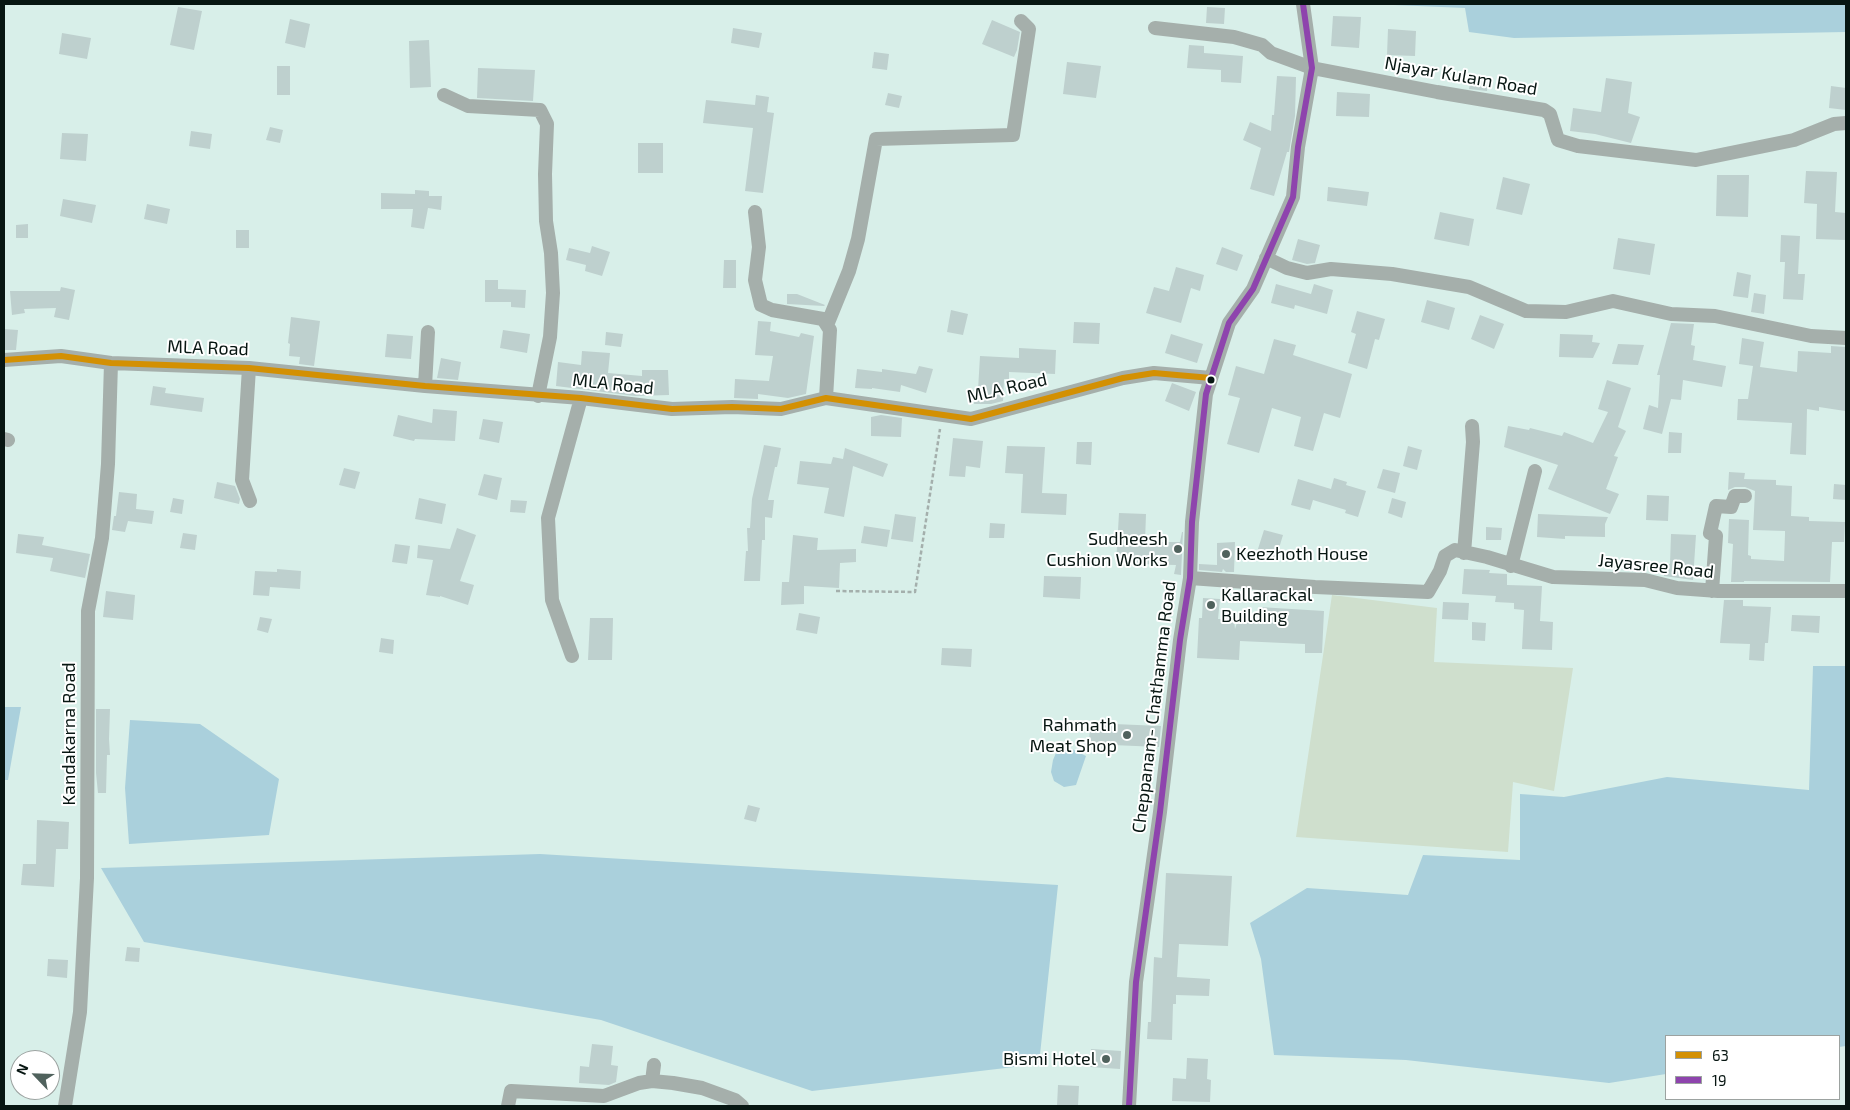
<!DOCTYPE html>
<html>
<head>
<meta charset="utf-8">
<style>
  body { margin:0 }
  #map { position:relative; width:1850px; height:1110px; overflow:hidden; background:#d8efe9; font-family:"Exo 2",sans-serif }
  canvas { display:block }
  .frame { position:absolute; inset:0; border:5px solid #071612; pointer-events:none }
  .legend { position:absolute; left:1665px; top:1035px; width:175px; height:65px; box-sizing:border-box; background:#fff; border:1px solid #9ca2a0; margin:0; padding:6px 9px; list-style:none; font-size:15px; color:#071612 }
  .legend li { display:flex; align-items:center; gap:10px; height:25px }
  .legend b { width:25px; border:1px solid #9ca2a0 }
  .north { position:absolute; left:10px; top:1050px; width:50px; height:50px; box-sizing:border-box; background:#fff; border:1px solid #9ca2a0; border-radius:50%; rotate:294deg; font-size:14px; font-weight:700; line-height:20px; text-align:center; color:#071612 }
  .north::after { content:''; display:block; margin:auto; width:18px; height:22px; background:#50625d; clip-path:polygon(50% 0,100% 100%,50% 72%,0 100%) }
</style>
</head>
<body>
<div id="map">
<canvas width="1850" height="1110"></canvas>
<div class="frame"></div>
<ul class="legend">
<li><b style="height:6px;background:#d39003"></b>63</li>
<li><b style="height:6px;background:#8e44ad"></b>19</li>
</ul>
<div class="north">N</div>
</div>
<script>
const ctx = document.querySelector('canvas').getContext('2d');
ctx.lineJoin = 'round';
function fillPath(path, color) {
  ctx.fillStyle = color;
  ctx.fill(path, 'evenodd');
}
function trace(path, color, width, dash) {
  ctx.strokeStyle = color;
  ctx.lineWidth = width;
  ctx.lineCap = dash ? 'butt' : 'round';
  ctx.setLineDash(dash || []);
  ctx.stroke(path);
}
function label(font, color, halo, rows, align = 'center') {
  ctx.font = font + ' "Exo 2",sans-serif';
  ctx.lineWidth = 4;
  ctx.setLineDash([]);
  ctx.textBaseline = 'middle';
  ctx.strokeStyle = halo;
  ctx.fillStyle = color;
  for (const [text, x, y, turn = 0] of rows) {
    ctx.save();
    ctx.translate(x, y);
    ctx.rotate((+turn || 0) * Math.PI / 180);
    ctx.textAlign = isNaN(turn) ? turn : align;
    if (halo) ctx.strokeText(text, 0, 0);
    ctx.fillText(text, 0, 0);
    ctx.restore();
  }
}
fillPath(new Path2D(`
  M1332 595 1437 608 1434 662 1573 668 1554 791 1513 782 1508 852 1296 837Z`), '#cfdfcd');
fillPath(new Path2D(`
  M1370 4H1846V32L1514 38 1469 32 1465 8Z
  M1813 666H1846V1046L1839 1047V1036H1666V1074L1609 1083 1406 1060 1274 1055 1261 959 1250 923 1307 888 1408 895 1423 855 1520 860V794L1564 797 1667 777 1809 790Z
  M4 707H21L8 780H4Z
  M130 720 200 724 279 779 269 835 129 844 125 788Z
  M1066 746 1086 756 1076 785 1064 787 1054 781 1051 772 1053 760 1056 753Z
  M540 854 1058 885 1039 1064 812 1091 601 1020 144 942 101 868Z`), '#aad0dc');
fillPath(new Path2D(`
  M178 7 202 11 194 50 170 45Z
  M1207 7 1225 8 1224 24 1206 23Z
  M1333 16 1361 17 1359 48 1331 46Z
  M290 19 310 24 305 48 285 43Z
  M992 20 1020 32 1017 50 1014 57 982 44Z
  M733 28 762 33 759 48 731 43Z
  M1388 29 1416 31 1415 56 1387 55Z
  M62 33 91 38 87 59 59 54Z
  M429 40 431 87 410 88 409 41Z
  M1189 45 1204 46V53L1243 56 1241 83 1221 82V70L1187 68Z
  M874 52 889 54 887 70 872 68Z
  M1067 62 1101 66 1096 98 1063 94Z
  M277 66H290V95H277Z
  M478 68 535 70 533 101 477 98Z
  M1277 76 1296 77 1295 116 1289 152H1287L1274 196 1250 189 1261 148 1243 140 1250 122 1271 131 1272 115H1274Z
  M1606 78 1632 82 1628 113 1640 117 1631 143 1595 134 1570 131 1573 108 1601 112Z
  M1471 79 1488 82 1487 91 1469 89Z
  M1831 86 1846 88V110L1829 108Z
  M1337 92 1370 94 1369 117 1336 116Z
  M888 93 902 96 899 108 885 105Z
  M756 95 769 97 767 112 774 113 763 193 745 191 753 128 703 123 706 100 755 105Z
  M270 127 283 130 280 143 266 140Z
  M191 131 212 134 210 149 189 146Z
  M62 133 88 134 86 161 60 159Z
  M638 143H663V173H638Z
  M1806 171 1837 172 1835 212 1846 213V240L1816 239 1817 204 1804 203Z
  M1717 175H1749L1748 217 1716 216Z
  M1503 177 1530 184 1522 215 1496 209Z
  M1328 187 1369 192 1367 206 1327 201Z
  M415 190 429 191V196H442L441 210 428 208 424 229 411 227 413 209H381V193L415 194Z
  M63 199 96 205 92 223 60 216Z
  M147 204 170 209 167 224 144 219Z
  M1440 212 1474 219 1469 246 1434 239Z
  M28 224V238H16V225Z
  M236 230H249V248H236Z
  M1781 235 1800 236 1798 274H1805L1803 300 1783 299 1785 262H1780Z
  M1618 238 1655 244 1650 275 1613 269Z
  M1298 239 1320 245 1315 263 1307 264 1292 260Z
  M592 246 610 252 602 276 585 271 586 265 566 260 569 248 590 253Z
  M1222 247 1243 255 1237 271 1216 264Z
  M724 260H736V288H723Z
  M1176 267 1204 275 1200 291 1191 288 1181 323 1146 313 1154 287 1169 291Z
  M1737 272 1751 275 1748 298 1733 296Z
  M485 280H498V289L526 290 525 308 511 307V302H485Z
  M1276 284 1311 294 1314 284 1333 290 1327 314 1295 305 1294 309 1271 303Z
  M61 287 75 290 69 320 54 317 56 308 24 309 25 313 12 315 10 291H60Z
  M1754 293 1766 295 1764 314 1751 312Z
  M787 294H797L825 305 824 306 787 304Z
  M1427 300 1455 308 1449 330 1421 322Z
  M951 310 968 314 963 335 947 332Z
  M1357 311 1385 319 1379 340 1375 339 1367 369 1348 363 1356 334 1351 332Z
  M1480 315 1504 324 1494 349 1471 339Z
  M291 317 320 321 314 366 299 364 300 357 289 356 290 344 288 343Z
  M758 321 771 322 770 331 799 337 801 333 814 336 806 394 788 398 758 394V399L734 398 735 379 769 381 773 356 755 355Z
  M1074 322 1100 323 1099 344 1073 343Z
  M1671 323 1694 324 1691 345 1695 346 1693 360 1726 366 1722 387 1683 380 1681 400 1671 399 1662 434 1643 429 1649 405 1658 408 1660 375H1657Z
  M4 329 18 330 16 350H4Z
  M503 330 530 334 527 353 500 348Z
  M606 332 623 334 621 347 605 345Z
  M387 334 413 336 411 359 385 357Z
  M1171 334 1203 344 1197 363 1165 353Z
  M1560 334 1593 335 1592 342 1600 343 1593 358 1559 357Z
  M1742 338 1764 342 1760 367 1797 372 1798 351 1831 353V346L1846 347 1845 411 1819 407V411L1807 409 1806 455 1790 454 1792 423 1737 420 1738 399H1748L1753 366 1739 364Z
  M1274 339 1296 345 1293 355 1352 374 1340 418 1324 413 1313 451 1294 446 1301 417 1272 408 1259 453 1227 444 1240 398 1228 395 1236 366 1264 374Z
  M1618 344 1644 345 1638 365 1612 364Z
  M1019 348 1056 350 1055 374 1009 372V379H1004L1003 401 991 404H974L975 390H978L980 356 1019 358Z
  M582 351 610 353 608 373 642 376V370H668L669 395 635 396 556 386 558 362 581 365Z
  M441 358 461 362 458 380 437 378Z
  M919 366 933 369 926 393 901 385 900 392 872 388V389L855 388 857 369 882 372V369L916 374Z
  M1607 380 1631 388 1618 427 1626 431 1614 456 1618 457 1606 489 1619 494 1610 514 1548 489 1558 465 1504 447 1508 426 1529 430 1530 428 1562 436 1564 432 1593 443 1608 412 1598 409Z
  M1172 383 1196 392 1189 411 1165 401Z
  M153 386 166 388 165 393 204 398 202 412 150 405Z
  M433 409 457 411 455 441 415 439 414 441 393 436 398 415 432 423Z
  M881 415 902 418 901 437 871 436V417Z
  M483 419 503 422 499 443 479 439Z
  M1669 432 1682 433 1681 453H1668Z
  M953 438 983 441 980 468 966 466 965 477 949 476Z
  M1077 442H1092L1091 465 1076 464Z
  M764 445 781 448 777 467H775L768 500H774L772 518 765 517V540H762L760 581H744L746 551H748L747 528H750L752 499Z
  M1007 446 1045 447 1042 493 1067 494 1066 515 1021 513 1023 474 1005 473Z
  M1408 446 1422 450 1417 470 1403 466Z
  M845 448 888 464 883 477 853 466 844 517 824 513 829 488 797 484 800 461 831 464 833 457 843 459Z
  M344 468 360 472 355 489 339 485Z
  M1383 469 1400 473 1395 493 1377 488Z
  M1729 472 1745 473 1744 479 1776 480V485L1792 486 1791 516 1809 517V521L1845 522 1844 542H1832L1830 582 1744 581V582H1731L1733 544 1728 543 1729 519 1749 520 1748 555 1751 556V559L1784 561 1785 534V531L1753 530 1755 491 1745 487H1735L1728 490Z
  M484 474 502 478 497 500 478 495Z
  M1334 478 1347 482 1346 485 1366 491 1358 517 1345 513 1346 510 1313 500 1310 510 1291 505 1298 479 1331 489Z
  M217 482 235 486 240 499 239 504 214 498Z
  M1834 484 1846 485V500L1833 499Z
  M119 492 137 494 136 509 154 511 152 524 128 521 125 532 112 530 114 516H116Z
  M1647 495 1669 496 1668 521 1646 520Z
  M173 498 184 500 182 514 170 512Z
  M419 498 446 504 442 524 415 519Z
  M1392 498 1406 502 1402 518 1388 513Z
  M511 500 527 501 525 513 510 512Z
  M1119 513 1146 514 1145 542H1180L1182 532H1183L1181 575 1174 574 1176 565 1138 564V566L1116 565Z
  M895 514 916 517 913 542 891 539Z
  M1538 514 1608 517 1605 524V537L1565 536V539L1537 537Z
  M990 523 1005 524 1004 538H989Z
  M864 526 890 530 887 547 861 543Z
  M1486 527 1502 528 1501 540H1486Z
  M457 528 476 535 460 581 474 585 468 605 440 596V597L426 595 433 560 417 558 418 545 450 549Z
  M1264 530 1283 535 1276 558 1257 552Z
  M183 533 197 535 195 550 180 548Z
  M18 534 44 537 42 545 90 554 85 578 50 571 53 558 16 553Z
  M1671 534 1696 535 1693 580 1664 576V564H1670Z
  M793 535 818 538 817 550 856 549V562L840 563 839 588 804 586V604L781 605 782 582H789Z
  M1235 542 1234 572H1226L1223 569 1222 572 1199 570V564L1217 565V543Z
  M395 544 410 546 407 564 392 562Z
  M277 569 301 571 300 589 270 587 269 596 253 595 255 571 277 572Z
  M1464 569 1490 570 1489 573 1507 574V585L1542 586 1540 621 1553 622 1552 650 1522 649 1524 610 1514 609V603L1495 602 1496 596 1462 594Z
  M1044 576 1081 577 1080 599 1043 597Z
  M106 591 135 595 133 620 103 617Z
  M1203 598 1220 599 1218 619H1234L1235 629 1238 619 1259 620V607L1324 611 1322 653H1305V644L1240 641 1239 660 1197 658 1199 618H1202Z
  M1724 600H1743V606L1771 607 1768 643H1765L1764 661 1749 660 1750 644 1720 643Z
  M1443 602 1469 603 1468 620 1442 619Z
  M799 613 820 617 817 634 796 630Z
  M1792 615 1820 616 1819 633 1791 631Z
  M260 617 272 619 268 633 257 630Z
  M590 618H613L612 660H588Z
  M1472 622 1486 623 1485 641 1472 640Z
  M381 638 394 640 393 654 379 652Z
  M942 648 972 649 971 667 941 665Z
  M96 709H110L109 739 110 755H107L106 793H98L96 773Z
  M1090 723 1161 726 1159 747 1089 744Z
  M748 805 760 808 756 822 744 819Z
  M37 820 69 822 68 849H56L54 887 21 885 23 864H36Z
  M1166 873 1232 876 1228 946 1179 944 1177 977 1210 979 1209 996 1176 995V1004H1173L1172 1040 1147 1039 1148 1022H1151L1154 957 1162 958Z
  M127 947 140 948 139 962 125 961Z
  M48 959 68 960 67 978 47 976Z
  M592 1044 613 1046 611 1065 618 1066 616 1082 609 1085 579 1083 580 1066 589 1067Z
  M1091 1049 1121 1051 1120 1069 1090 1067Z
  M1187 1058 1208 1059 1207 1079 1211 1080 1210 1102 1172 1101 1173 1078 1186 1079Z
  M1058 1085 1079 1086 1078 1106H1057Z`), '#bed0ce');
trace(new Path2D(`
  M836 591 915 592 940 429`), '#a4afac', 2.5, [4, 2.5]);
trace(new Path2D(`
  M1155 28 1234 37 1262 45 1271 53 1312 68 1437 92 1544 110 1550 114 1558 140 1578 146 1696 160 1794 140 1834 124 1846 123
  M444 95 468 106 540 110 547 124 545 174 546 221 551 253 553 293 550 337 538 396
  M755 212 759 247 755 280 761 305 772 310 823 319 830 330 826 398
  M1266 258 1287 268 1307 273 1331 269 1392 274 1469 287 1526 311 1566 312 1613 301 1671 314 1715 316 1811 336 1846 338
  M827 325 849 271 858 239 876 139 1013 135 1029 29 1021 21
  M4 360 61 356 111 363 249 368 425 386 581 398 672 409 732 407 781 409 826 398 971 419 1123 378 1154 373 1211 378
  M249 368 242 480 250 501
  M425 386 428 332
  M4 439 8 440
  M1464 553 1473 442 1472 426
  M1511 566 1535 471
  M1190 578 1315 587 1428 592 1440 571 1445 556 1455 550 1487 557 1553 577 1645 580 1677 588 1718 591H1846
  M1712 591 1716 536 1710 533 1716 506 1731 507 1735 496H1745
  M572 656 552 600 548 518 581 398
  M652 1081 654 1065
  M65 1106 80 1012 87 878 88 611 102 538 108 464 111 363
  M508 1106 511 1091 604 1096 639 1083 652 1081 673 1083 702 1088 735 1100 742 1106
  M1129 1106 1136 982 1160 812 1180 640 1190 578 1192 522 1206 394 1229 323 1253 289 1293 197 1298 147 1312 68 1303 4`), '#a5afab', 14);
trace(new Path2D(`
  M4 360 61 356 111 363 249 368 425 386 581 398 672 409 732 407 781 409 826 398 971 419 1123 378 1154 373 1211 378`), '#d39003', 6);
trace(new Path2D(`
  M1129 1106 1136 982 1160 812 1180 640 1190 578 1192 522 1206 394 1229 323 1253 289 1293 197 1298 147 1312 68 1303 4`), '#8e44ad', 6);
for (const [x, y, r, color] of [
  [1211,380,4.5,"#071612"],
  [1178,549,5,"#50625d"],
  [1226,554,5,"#50625d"],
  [1211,605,5,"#50625d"],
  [1127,735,5,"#50625d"],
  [1106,1059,5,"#50625d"]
]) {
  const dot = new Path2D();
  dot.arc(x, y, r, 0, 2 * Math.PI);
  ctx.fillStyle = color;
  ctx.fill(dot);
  trace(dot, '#fff', 2);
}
label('18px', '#071612', '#fff', [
  ["Njayar Kulam Road",1461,76,10],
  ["MLA Road",208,348,2],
  ["MLA Road",613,384,6],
  ["MLA Road",1007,388,-13],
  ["Jayasree Road",1656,566,6],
  ["Cheppanam- Chathamma Road",1154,707,-83],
  ["Kandakarna Road",69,734,-90]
]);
label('18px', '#071612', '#fff', [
  ["Sudheesh",1168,539],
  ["Cushion Works",1168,560],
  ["Keezhoth House",1236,554,"left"],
  ["Kallarackal",1221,595,"left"],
  ["Building",1221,616,"left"],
  ["Rahmath",1117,725],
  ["Meat Shop",1117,746],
  ["Bismi Hotel",1096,1059]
], 'right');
</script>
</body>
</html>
